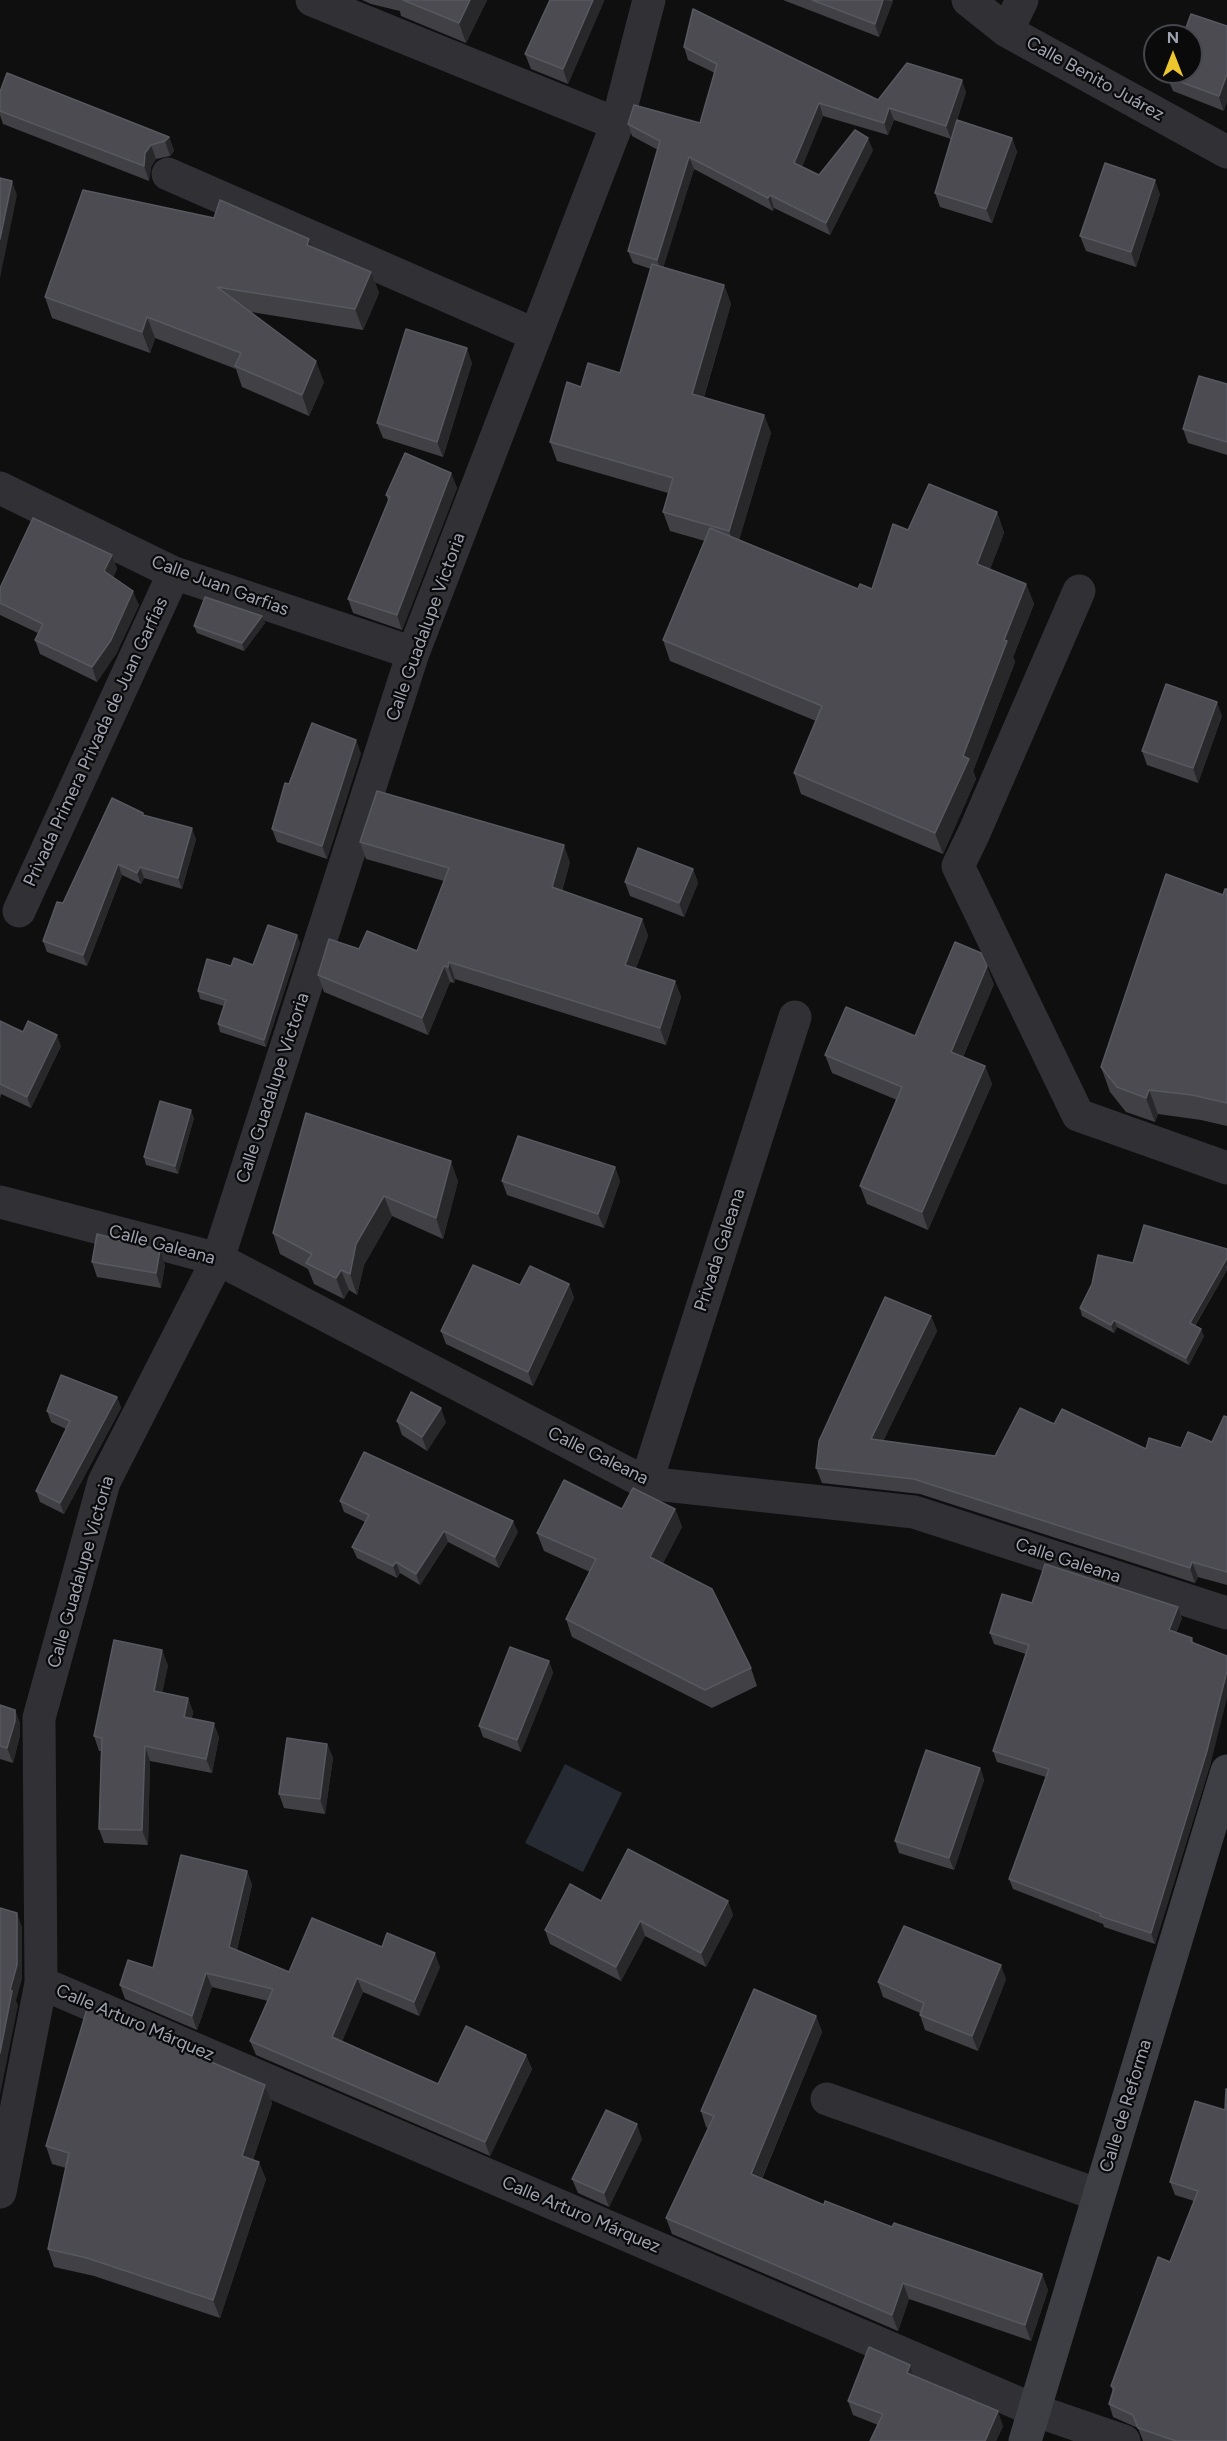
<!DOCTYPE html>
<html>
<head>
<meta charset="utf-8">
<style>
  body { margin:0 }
  #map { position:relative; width:1227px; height:2441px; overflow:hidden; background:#0f0f10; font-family:Figtree,sans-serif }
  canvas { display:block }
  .north { position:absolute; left:1143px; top:24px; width:60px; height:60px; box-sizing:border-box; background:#0a0a0b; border:2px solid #46474d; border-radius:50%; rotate:0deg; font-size:16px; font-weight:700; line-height:24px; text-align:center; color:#a0a3b1 }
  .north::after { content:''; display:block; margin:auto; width:21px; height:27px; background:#ebc62c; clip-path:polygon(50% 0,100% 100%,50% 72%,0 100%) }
</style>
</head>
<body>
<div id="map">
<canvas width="1227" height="2441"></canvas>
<div class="north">N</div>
</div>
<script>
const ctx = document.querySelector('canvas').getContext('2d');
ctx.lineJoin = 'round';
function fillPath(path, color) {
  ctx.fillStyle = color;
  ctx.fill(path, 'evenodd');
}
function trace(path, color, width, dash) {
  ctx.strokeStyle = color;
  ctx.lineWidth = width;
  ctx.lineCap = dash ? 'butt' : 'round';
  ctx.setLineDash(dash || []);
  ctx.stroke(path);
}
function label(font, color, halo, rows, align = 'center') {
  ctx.font = font + ' Figtree,sans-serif';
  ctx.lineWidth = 4.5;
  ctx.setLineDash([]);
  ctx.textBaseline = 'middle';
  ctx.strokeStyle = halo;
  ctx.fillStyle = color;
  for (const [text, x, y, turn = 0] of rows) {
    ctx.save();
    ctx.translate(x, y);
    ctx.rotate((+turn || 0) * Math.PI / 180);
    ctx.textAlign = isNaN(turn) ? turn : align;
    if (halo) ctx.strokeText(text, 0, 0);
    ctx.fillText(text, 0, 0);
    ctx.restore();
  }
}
fillPath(new Path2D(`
  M565 1764 622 1793 583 1872 525 1843Z`), '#262b33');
trace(new Path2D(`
  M312 0 617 124
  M968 0 1007 31 1227 152
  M1007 31 1022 0
  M168 174 536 335
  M0 488 174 573 413 653
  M1079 591 974 833 958 866 1078 1115 1227 1168
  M19 911 174 573
  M0 1202 218 1259 646 1483 914 1512 1227 1613
  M646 1483 795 1017
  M41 1983 1034 2410 1124 2441
  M827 2099 1099 2195
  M0 2192 41 1983 39 1718 104 1482 218 1259 413 653 617 124 649 0`), '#303035', 33);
trace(new Path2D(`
  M1025 2441 1227 1771`), '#3e3f45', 33);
fillPath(new Path2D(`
  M362 0H487L466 43 401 16 400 11 371 4Z
  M550 0H603L604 1 568 84 531 69 525 54Z
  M783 0H892L893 1 879 37Z
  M1191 14 1224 111 1173 91 1167 77Z
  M684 47 878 100 966 92 957 120 1012 138 1017 152 992 223 940 207 935 193 951 139 894 120 888 135 823 116 802 166 819 175 873 150 830 235 774 208 773 211 694 169 663 267 724 285 731 304 704 397 764 415 771 433 739 540 858 589H872L908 530 997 512 1004 533 990 569 1026 584 1034 604 1013 657 1015 662 973 771 976 779 943 854 801 794 794 773 816 721 670 661 663 640 705 541 670 531 663 512 668 493 557 461 550 442 581 387 620 373 651 269 633 263 628 251 658 150 632 136 628 124 700 123 715 73 688 60Z
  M0 92 169 137 174 151 170 156 156 159 151 167 149 181 3 124 0 115Z
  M1160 194 1136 267 1086 251 1080 236Z
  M309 239 312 247 371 272 379 293 363 330 251 312 324 382 309 416 242 387 236 369 155 338 150 353 52 318 45 297Z
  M472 363 443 457 383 438 377 423Z
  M1227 384V455L1188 443 1183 429Z
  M451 473 457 488 402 630 353 613 348 599 388 501 386 495Z
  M112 555 117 569 113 577 139 605 116 654 97 682 40 654 35 640 38 633 0 615V588Z
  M262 616 265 623 244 651 197 633 194 626Z
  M1222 716 1198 783 1147 765 1142 751Z
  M361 753 327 859 277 842 272 829Z
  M144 816 196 839 182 889 144 878 141 884 122 875 87 966 47 952 43 941 63 903Z
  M360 842 570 862 562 891 642 919 648 936 636 968 675 981 681 997 666 1045 455 979 454 983 450 982 428 1035 324 992 318 975 359 949 417 951 444 881 366 859Z
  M693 869 698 883 684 917 630 896 625 882Z
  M1227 889V1126L1201 1120 1158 1114 1155 1122 1126 1112 1110 1092 1101 1067Z
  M297 935 300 943 266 1047 220 1032 218 1024 224 1006 200 999 198 991 231 966 253 965Z
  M994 984 963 1057 985 1066 992 1084 928 1230 867 1204 860 1186 897 1100 832 1073 825 1055 915 1036Z
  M0 1021 23 1032 61 1046 31 1108 1 1094 0 1099Z
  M306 1113 458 1181 443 1239 392 1216 364 1265 357 1295 349 1290 344 1299 314 1284 308 1269 280 1254 273 1233Z
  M194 1118 178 1174 146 1165 144 1157Z
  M615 1167 620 1181 604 1228 507 1195 502 1181Z
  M1227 1249V1270L1195 1326 1204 1336 1189 1365 1117 1327 1114 1333 1082 1316 1080 1308 1133 1263Z
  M92 1262 165 1265 161 1288 97 1277Z
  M569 1284 574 1298 533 1386 446 1344 441 1331 520 1285Z
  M931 1316 937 1331 883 1441 995 1456 1054 1424 1146 1449 1181 1448 1212 1442 1227 1417V1585L1198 1577 1195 1583 920 1494 822 1483 816 1468Z
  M117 1397 121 1408 64 1514 40 1502 36 1491 66 1429 51 1422 47 1411Z
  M397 1421 446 1422 427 1451 402 1435Z
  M340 1501 518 1532 499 1568 448 1542 420 1585 400 1573 397 1578 357 1558 352 1547 365 1522 344 1512Z
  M622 1509H675L682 1527 663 1563 751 1668 757 1686 712 1708 572 1637 566 1619 590 1572 544 1551 537 1533Z
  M1032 1603 1182 1618 1176 1633 1192 1638 1194 1644 1211 1762 1155 1944 1104 1927 1103 1924 1013 1889 1009 1879 1046 1777 997 1762 993 1751 1026 1654 994 1644 990 1633Z
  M549 1661 553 1673 521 1752 483 1737 479 1726Z
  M168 1665 162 1692 188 1698 193 1712 192 1718 219 1737 212 1773 150 1761 148 1845 104 1843 99 1829 101 1751H99L94 1736Z
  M0 1705 15 1710 20 1724V1735L13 1763 0 1759Z
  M327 1744 333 1758 325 1814 284 1808 279 1794Z
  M980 1768 984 1780 954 1870 899 1853 895 1841Z
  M247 1871 252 1885 237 1950 289 1972 382 1947 440 1967 419 2016 363 1992 342 2041 438 2084 526 2055 532 2069 490 2156 256 2055 250 2041 268 2001 212 1987 197 2030 125 1999 120 1985 153 1968Z
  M601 1901H728L733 1915 706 1967 645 1936 621 1981 550 1944 545 1930Z
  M1006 1979 978 2051 925 2030 920 2015V2013L883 1997 878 1982Z
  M816 2016 822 2032 762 2179 824 2205 1042 2274 1048 2290 1031 2341 909 2299 898 2331 672 2234 666 2218 708 2128 706 2127 701 2111Z
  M265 2085 272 2103 253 2160 266 2179 220 2318 94 2276 54 2267 48 2249 66 2168 52 2164 46 2146Z
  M1195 2101 1227 2441H1143L1138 2428 1113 2417 1109 2404 1113 2392 1111 2386 1170 2262 1194 2201 1175 2195 1170 2182Z
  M642 2139 609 2207 578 2193 572 2179Z
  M910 2365 914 2376 1003 2426 996 2441H870L878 2425 853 2415 848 2401Z`), '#404045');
fillPath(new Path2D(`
  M470 0H487L466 43 459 23Z
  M593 0H603L604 1 568 84 563 69Z
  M883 0 893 1 879 37 875 24Z
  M1227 74V102L1224 111 1219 96Z
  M962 80 966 92 951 139 946 126Z
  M819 103 823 116 799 175 794 163Z
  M889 108 894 120 888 135 884 123Z
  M169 137 174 151 170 156 165 141Z
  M868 138 873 150 830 235 826 223Z
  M1012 138 1017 152 992 223 986 209Z
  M151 145 156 159 151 167 149 181 144 166 145 153Z
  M689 157 694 169 662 272 657 260Z
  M1155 180 1160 194 1136 267 1131 252Z
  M12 181 17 195 0 278V239Z
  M770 195 774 208 773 211 768 198Z
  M309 239 317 260 307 245Z
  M371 272 379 293 363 330 355 309Z
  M724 285 731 304 699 413 692 394Z
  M147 317 155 338 150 353 142 332Z
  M467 348 472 363 443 457 437 442Z
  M316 361 324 382 309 416 302 395Z
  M764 415 771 433 736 550 729 531Z
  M451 473 457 488 402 630 397 615Z
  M997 512 1004 533 984 585 977 564Z
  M112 555 117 569 109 585 104 571Z
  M1026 584 1034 604 1013 657 1015 662 973 771 976 779 943 854 935 833 1004 640Z
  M133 591 139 605 116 654 97 682 92 667Z
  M262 616 265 623 244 651 242 643Z
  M1217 702 1222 716 1198 783 1193 768Z
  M356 740 361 753 327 859 322 846Z
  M192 828 196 839 182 889 178 878Z
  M564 845 570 862 558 904 552 887Z
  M118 864 122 875 87 966 83 955Z
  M140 867 144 878 141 884 137 873Z
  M693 869 698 883 684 917 679 903Z
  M642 919 648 936 631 981 625 965Z
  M297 935 300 943 266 1047 264 1040Z
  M449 962 455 979 454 983 448 967Z
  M444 966 450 982 428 1035 422 1018Z
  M987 966 994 984 957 1070 951 1052Z
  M675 981 681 997 666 1045 660 1028Z
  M57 1035 61 1046 31 1108 27 1097Z
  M985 1066 992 1084 928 1230 922 1212Z
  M1149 1090 1158 1114 1155 1122 1146 1098Z
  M191 1110 194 1118 178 1174 175 1166Z
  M451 1161 458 1181 443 1239 436 1218Z
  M615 1167 620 1181 604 1228 598 1214Z
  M384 1196 392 1216 364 1265 357 1295 350 1274 356 1244Z
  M160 1250 165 1265 161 1288 156 1273Z
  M1227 1258V1266H1226L1227 1270 1192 1330 1190 1323Z
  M341 1270 349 1290 344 1299 336 1278Z
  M569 1284 574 1298 533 1386 528 1372Z
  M931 1316 937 1331 877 1454 871 1439Z
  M1114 1320 1117 1327 1114 1333 1111 1325Z
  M1201 1329 1204 1336 1189 1365 1186 1358Z
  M117 1397 121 1408 64 1514 60 1503Z
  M441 1408 446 1422 427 1451 422 1437Z
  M675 1509 682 1527 657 1575 650 1557Z
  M513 1521 518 1532 499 1568 495 1557Z
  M444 1531 448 1542 420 1585 416 1574Z
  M396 1562 400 1573 397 1578 393 1566Z
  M1192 1562 1198 1577 1195 1583 1190 1568Z
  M1178 1607 1182 1618 1173 1641 1169 1630Z
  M162 1650 168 1665 160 1705 154 1691Z
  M549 1661 553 1673 521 1752 517 1740Z
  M1227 1671V1698L1211 1762 1155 1944 1151 1933Z
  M188 1698 193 1712 189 1731 184 1717Z
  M15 1710 20 1724V1735L13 1763 7 1748Z
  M214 1723 219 1737 212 1773 206 1759Z
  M327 1744 333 1758 325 1814 320 1799Z
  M145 1746 150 1761 148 1845 142 1830Z
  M980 1768 984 1780 954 1870 949 1858Z
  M247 1871 252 1885 234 1961 229 1947Z
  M728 1901 733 1915 706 1967 701 1953Z
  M17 1913 22 1927V1979L16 2001 18 2005 0 2095V2053L10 1990Z
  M640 1921 645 1936 621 1981 616 1967Z
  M435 1953 440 1967 419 2016 414 2002Z
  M1001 1965 1006 1979 978 2051 972 2036Z
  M206 1973 212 1987 197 2030 192 2016Z
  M357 1978 363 1992 338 2051 332 2037Z
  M816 2016 822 2032 757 2190 751 2174Z
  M526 2055 532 2069 490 2156 485 2142Z
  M265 2085 272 2103 248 2174 242 2156Z
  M637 2124 642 2139 609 2207 604 2193Z
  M259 2162 266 2179 220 2318 213 2300Z
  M1042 2274 1048 2290 1031 2341 1025 2325Z
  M903 2283 909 2299 898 2331 892 2315Z
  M910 2365 915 2379 907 2373Z
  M998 2411 1003 2426 996 2441H985Z`), '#28282b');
const building = new Path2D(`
  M403 0H470L459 23Z
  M550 0H593L563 69 525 54Z
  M812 0H883L875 24Z
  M693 9 878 100 907 63 962 80 946 126 889 108 884 123 819 103 794 163 819 175 855 130 868 138 826 223 770 195 768 198 689 157 657 260 628 251 660 141 628 124 634 105 700 123 717 64 684 47Z
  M1191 14 1227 26V74L1219 96 1167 77 1169 72H1191V36H1183Z
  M7 73 169 137 165 141 151 145 145 153 144 166 0 111V92Z
  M957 120 1012 138 986 209 935 193Z
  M1105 163 1155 180 1131 252 1080 236Z
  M0 178 12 181 0 239Z
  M83 190 214 218 220 200 309 239 307 245 371 272 355 309 217 287 316 361 302 395 235 366 241 353 147 317 142 332 45 297Z
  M652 264 724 285 692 394 764 415 729 531 663 512 673 478 550 442 567 382 581 387 588 363 620 373Z
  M406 329 467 348 437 442 377 423Z
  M1199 376 1227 384V442L1183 429Z
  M405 453 451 473 397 615 348 599 390 497 386 495Z
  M929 484 997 512 977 564 1026 584 1004 640 1007 641 963 756 969 759 935 833 794 773 822 706 663 640 710 528 858 589 860 584 872 589 893 524 908 530Z
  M33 518 112 555 104 571 133 591 111 640 92 667 35 640 43 624 0 603V588Z
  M205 597 262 616 242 643 194 626Z
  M1166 684 1217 702 1193 768 1142 751Z
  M312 723 356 740 322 846 272 829 285 783 289 784Z
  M377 791 564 845 552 887 642 919 625 965 675 981 660 1028 449 962 448 967 444 966 422 1018 318 975 329 939 359 949 367 931 417 951 449 868 360 842Z
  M112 798 143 813V815L192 828 178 878 140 867 137 873 118 864 83 955 43 941 57 902 63 903Z
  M638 848 693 869 679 903 625 882Z
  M1166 874 1223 895 1225 889H1227V1103L1192 1095 1149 1090 1146 1098 1117 1087 1101 1067Z
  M268 925 297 935 264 1040 218 1024 226 1000 198 991 207 959 231 966 234 958 253 965Z
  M955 942 981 953 987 966 951 1052 985 1066 922 1212 860 1186 902 1087 825 1055 846 1007 915 1036Z
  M0 1021 23 1032 28 1021 57 1035 27 1097 0 1084Z
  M160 1101 191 1110 175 1166 144 1157Z
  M306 1113 451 1161 436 1218 384 1196 356 1244 350 1274 341 1270 336 1278 306 1263 312 1254 273 1233Z
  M518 1136 615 1167 598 1214 502 1181Z
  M1144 1225 1227 1249V1258L1190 1323 1201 1329 1186 1358 1114 1320 1111 1325 1080 1308 1092 1284 1098 1255 1133 1263Z
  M97 1234 160 1250 156 1273 92 1262Z
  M473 1265 520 1285 530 1266 569 1284 528 1372 441 1331Z
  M885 1297 931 1316 871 1439 995 1456 1020 1408 1054 1424 1062 1409 1146 1449 1149 1438 1181 1448 1188 1432 1212 1442 1224 1416 1227 1417V1572L1192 1562 1190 1568 914 1479 816 1468 819 1441Z
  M61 1375 117 1397 60 1503 36 1491 70 1421 47 1411Z
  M411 1392 441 1408 422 1437 397 1421Z
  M364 1452 513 1521 495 1557 444 1531 416 1574 396 1562 393 1566 352 1547 369 1515 340 1501Z
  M564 1480 622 1509 633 1488 675 1509 650 1557 712 1589 751 1668 705 1690 566 1619 596 1559 537 1533Z
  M1045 1564 1178 1607 1169 1630 1192 1638 1191 1642 1227 1656V1671L1207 1751 1151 1933 1100 1916 1101 1914 1009 1879 1049 1769 993 1751 1029 1645 990 1633 1002 1594 1032 1603Z
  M114 1640 162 1650 154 1691 188 1698 184 1717 214 1723 206 1759 145 1746 142 1830 99 1829 102 1738 94 1736Z
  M510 1647 549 1661 517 1740 479 1726Z
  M0 1705 15 1710V1721L7 1748 0 1746Z
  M287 1738 327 1744 320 1799 279 1794Z
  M926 1750 980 1768 949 1858 895 1841Z
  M628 1849 728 1901 701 1953 640 1921 616 1967 545 1930 570 1884 601 1901Z
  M181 1855 247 1871 229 1947 289 1972 312 1918 382 1947 387 1933 435 1953 414 2002 357 1978 332 2037 438 2084 466 2026 526 2055 485 2142 250 2041 273 1989 206 1973 192 2016 120 1985 128 1960 153 1968Z
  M0 1908 17 1913V1965L10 1990 12 1991 0 2053Z
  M904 1926 1001 1965 972 2036 920 2015 924 2003 878 1982Z
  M754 1989 816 2016 751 2174 824 2205 825 2201 892 2227 894 2223 1042 2274 1025 2325 903 2283 892 2315 666 2218 714 2116 701 2111Z
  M87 2009 265 2085 242 2156 259 2162 213 2300 87 2258 48 2249 69 2153 46 2146Z
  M1226 2089H1227V2441H1176L1138 2428 1133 2415 1109 2404 1114 2388 1111 2386 1158 2257 1170 2262 1198 2191 1170 2182 1195 2101 1225 2110Z
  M606 2110 637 2124 604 2193 572 2179Z
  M869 2347 910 2365 907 2373 998 2411 985 2441H870L883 2414 848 2401Z`);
fillPath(building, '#4b4b51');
trace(building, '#585960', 1.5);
label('18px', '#a0a3b1', '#0a0a0b', [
  ["Calle Benito Juárez",1095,79,29],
  ["Calle Juan Garfias",220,586,20],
  ["Calle Guadalupe Victoria",426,627,-70],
  ["Privada Primera Privada de Juan Garfias",96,742,-65],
  ["Calle Guadalupe Victoria",273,1088,-72],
  ["Calle Galeana",162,1245,15],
  ["Privada Galeana",720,1250,-72],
  ["Calle Galeana",598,1456,26],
  ["Calle Galeana",1068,1561,18],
  ["Calle Guadalupe Victoria",81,1572,-74],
  ["Calle Arturo Márquez",135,2023,23],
  ["Calle de Reforma",1126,2106,-73],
  ["Calle Arturo Márquez",581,2215,23]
]);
</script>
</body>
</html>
